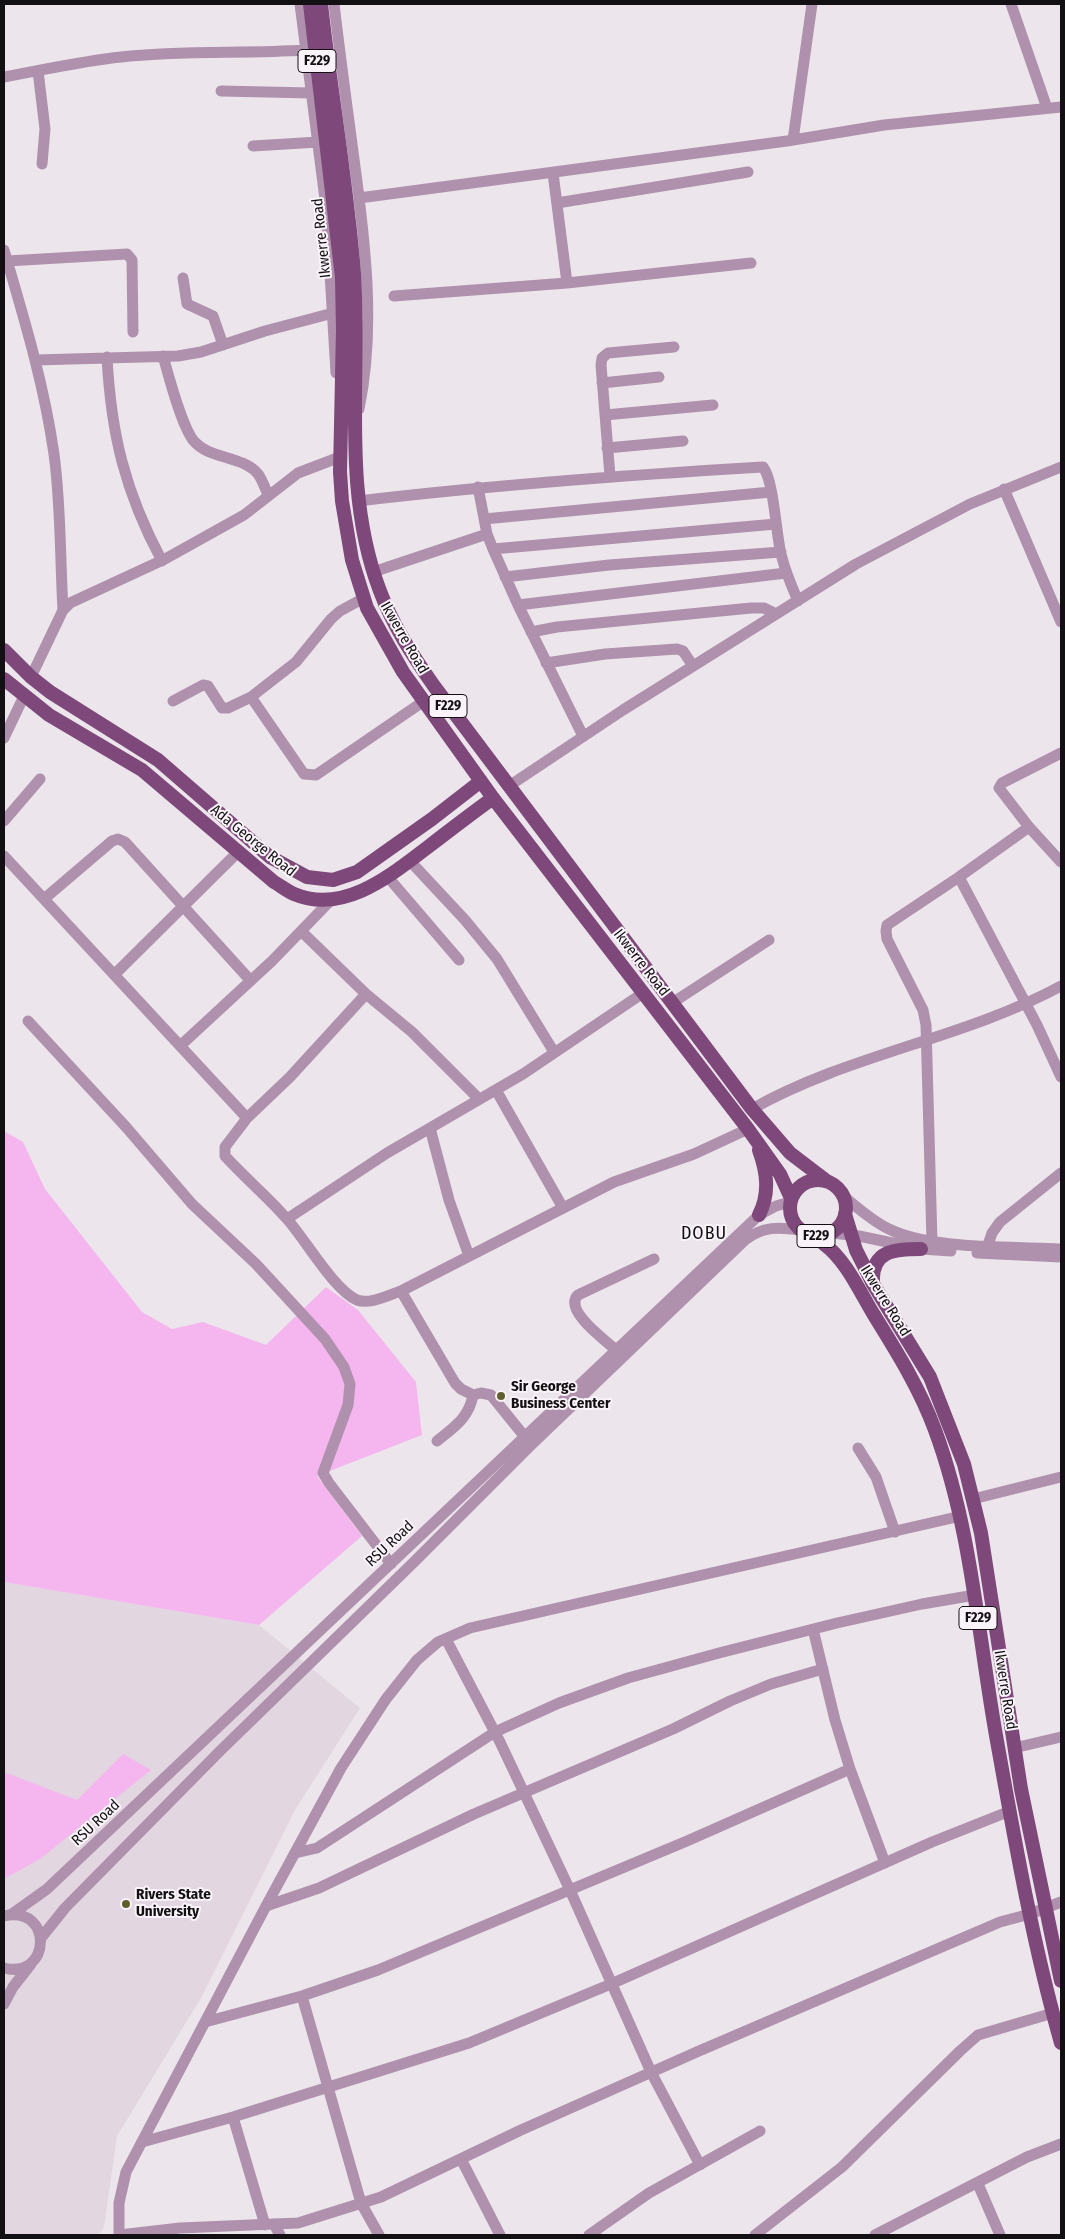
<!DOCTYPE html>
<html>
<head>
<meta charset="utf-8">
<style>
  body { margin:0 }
  #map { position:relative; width:1065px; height:2239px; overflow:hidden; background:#ece6ec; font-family:"Fira Sans Condensed",sans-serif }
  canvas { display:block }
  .frame { position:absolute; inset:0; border:5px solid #121012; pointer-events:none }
</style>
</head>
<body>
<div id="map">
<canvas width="1065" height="2239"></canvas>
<div class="frame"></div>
</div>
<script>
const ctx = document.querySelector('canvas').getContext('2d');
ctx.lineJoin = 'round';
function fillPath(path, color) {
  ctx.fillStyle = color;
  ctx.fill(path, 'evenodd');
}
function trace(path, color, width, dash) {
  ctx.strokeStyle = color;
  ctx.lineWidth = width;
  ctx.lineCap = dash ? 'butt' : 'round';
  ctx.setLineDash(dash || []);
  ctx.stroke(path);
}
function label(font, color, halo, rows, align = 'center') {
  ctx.font = font + ' "Fira Sans Condensed",sans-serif';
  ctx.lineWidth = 4;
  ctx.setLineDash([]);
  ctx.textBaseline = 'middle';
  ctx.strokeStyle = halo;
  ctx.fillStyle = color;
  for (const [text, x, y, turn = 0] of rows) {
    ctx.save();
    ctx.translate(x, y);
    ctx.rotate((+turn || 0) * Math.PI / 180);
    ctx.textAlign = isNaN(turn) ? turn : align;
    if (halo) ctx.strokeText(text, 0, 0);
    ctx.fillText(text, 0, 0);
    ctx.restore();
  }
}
fillPath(new Path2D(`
  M4 1582 259 1625 360 1708 295 1810 201 1998 117 2136 104 2227 99 2235H4Z`), '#e2d6e1');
fillPath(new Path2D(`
  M4 1131 23 1142 45 1189 142 1312 172 1329 203 1322 266 1345 326 1287 358 1310 416 1382 422 1435 317 1476 362 1536 259 1625 4 1582Z
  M123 1754 151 1770 40 1859 4 1879V1772L77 1800Z`), '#f5b5ef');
trace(new Path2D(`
  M300 4 326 207 336 373
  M334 4C340 55 347 107 354 159 365 240 376 328 359 409
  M1011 4 1047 108
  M38 71 45 129 42 164
  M4 77C43 70 82 61 121 57 182 50 244 54 305 50
  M221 91 311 93
  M793 140 812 4
  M253 146 318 142
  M553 173 567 283
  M359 198 787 141 884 125 1061 107
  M557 203 748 172
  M4 250C24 318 44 384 54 454 61 505 60 558 63 610
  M7 261 127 254 132 260 133 332
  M183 278 187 304 213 316 223 345
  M394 296 567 283 751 263
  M163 356C169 377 181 424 193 440 209 460 242 455 258 474 262 479 265 488 268 495
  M107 357C111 434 125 492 162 561
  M36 360 178 356 201 352 265 331 333 313
  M602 383 659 377
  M605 415 713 405
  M607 448 683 441
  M610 476 601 365 602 358 608 353 674 347
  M478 487 487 534 493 549 518 605 583 736
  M1004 489 1061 622
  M358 501C493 485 628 475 763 467 774 481 776 534 781 554 785 570 791 585 798 601
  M484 519 771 492
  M493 549 776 524
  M373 572 487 534
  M505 577 609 565 781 552
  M518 605 786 573
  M531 632 557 627 751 608H764L776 614
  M546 663 605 654 677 649 683 651 693 666
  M31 677 63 610 70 603 165 559 244 515 298 473 340 457
  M251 697 304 774 316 775 424 701
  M173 701 203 685 208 686 222 708H228L251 697 296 662 331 619 340 611 364 598
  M4 738 24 696
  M1061 753 1002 783 999 788 1029 827 1061 862
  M509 786 623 710 856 564 970 504 1061 467
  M4 821 40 779
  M4 856 247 1118
  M410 861 465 920 497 959 554 1052
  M387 876 459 960
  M959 877 1037 1025 1061 1077
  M44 899 112 841 118 839 125 842 250 980
  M301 931 366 994 412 1032 479 1099
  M114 975 238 852
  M366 994 290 1077 247 1118 225 1147V1156C245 1178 268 1197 287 1219 305 1239 334 1290 357 1300 370 1305 388 1295 401 1291L614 1182 694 1154 748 1129
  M672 1003 769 940
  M28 1021 126 1127 192 1204 256 1264 325 1339 344 1367 350 1384 348 1405 323 1473 329 1483 391 1564
  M180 1046 272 961 332 899
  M496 1090 563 1208
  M752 1109C849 1054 963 1039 1061 986
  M430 1128 449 1200 469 1256
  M842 1195C857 1207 872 1221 889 1229 931 1250 1014 1246 1061 1249
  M287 1219 387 1153 523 1074 643 993
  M832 1233 859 1236 921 1249 951 1251
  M932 1242 926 1025 923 1010 887 939 886 931 887 925 959 877 1029 827
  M986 1251 992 1233 1000 1222 1061 1173
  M977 1253 1061 1257
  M401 1291 455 1383 461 1389 473 1395 481 1393 491 1395 529 1442
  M616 1350C605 1340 563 1310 578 1295L654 1259
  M437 1441C454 1427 469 1418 473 1395
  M858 1448 876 1477 895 1532
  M973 1499 1061 1477
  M813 1629 835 1720 850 1769 885 1863
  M446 1639 500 1742 570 1890 651 2072 700 2165
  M1014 1748 1061 1737
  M295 1853 317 1848 495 1732 559 1703 628 1678 719 1653 837 1623 922 1604 975 1595
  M266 1906 319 1888 474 1814 673 1729 730 1701 771 1684 823 1669
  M12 1914 47 1889 759 1215 776 1206 790 1202
  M4 1916C54 1905 51 1980 4 1968
  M41 1938 65 1908 220 1751 414 1562 531 1445 745 1240C763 1226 779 1227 800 1230
  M302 1996 361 2203 379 2235
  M4 2004 13 1987 31 1964
  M205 2022 302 1996 378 1970 687 1841 850 1769
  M233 2117 265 2225
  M142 2142 233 2117 469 2043 611 1984 932 1842 1010 1811
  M461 2159 500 2235
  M978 2184 1000 2235
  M274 2224 280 2235
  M119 2235V2203L126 2172 266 1906 341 1768 386 1699 417 1660 438 1642 470 1628 961 1516
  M119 2235 180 2228 298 2223 381 2197 521 2130 699 2051 1000 1922 1030 1914 1061 1902
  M589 2235 649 2193 760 2131
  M755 2235 842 2167 960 2051 978 2035 1053 2013
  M875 2235 1027 2157 1061 2144`), '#b091ad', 11);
trace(new Path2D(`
  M310 4 342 278 343 330 340 472 342 501 352 560 367 608 403 672 493 798 748 1129 780 1174 791 1198
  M321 4C331 94 347 183 354 273 361 380 341 489 380 591 393 626 413 656 434 686L752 1109 790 1153 828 1182
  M4 650 31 677 50 692 158 760 270 857 307 877 333 880 357 872 432 819 481 781
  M4 679 49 715 142 770 274 882C281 886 287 891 294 894 344 915 391 875 428 847 450 830 471 814 493 798
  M759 1150C767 1172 770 1193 759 1215
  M790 1208a28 28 0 1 1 56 0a28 28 0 1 1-56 0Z
  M845 1214 856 1250 873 1284 930 1377 964 1464 981 1533 1021 1789 1061 1981
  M805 1233C811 1237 819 1239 824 1244 846 1260 860 1292 874 1315 897 1352 920 1389 935 1430 972 1530 978 1637 997 1741 1015 1842 1033 1945 1061 2043
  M873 1283C871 1250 895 1249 921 1249`), '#7e487a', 14);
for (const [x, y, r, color] of [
  [501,1396,5,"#5e5f2c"],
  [126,1904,5,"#5e5f2c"]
]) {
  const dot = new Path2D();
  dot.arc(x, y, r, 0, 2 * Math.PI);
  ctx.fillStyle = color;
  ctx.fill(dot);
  trace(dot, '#faf3f9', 2);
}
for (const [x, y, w] of [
  [317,61,38],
  [448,706,38],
  [816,1236,38],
  [978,1618,38]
]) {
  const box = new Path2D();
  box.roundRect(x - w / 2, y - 11.5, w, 23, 4);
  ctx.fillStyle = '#faf3f9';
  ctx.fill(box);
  trace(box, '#121012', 1);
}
label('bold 14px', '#121012', null, [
  ["F229",317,61],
  ["F229",448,706],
  ["F229",816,1236],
  ["F229",978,1618]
]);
label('15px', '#121012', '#faf3f9', [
  ["Ikwerre Road",322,238,-96],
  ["Ikwerre Road",404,638,60],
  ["Ada George Road",253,841,39],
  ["Ikwerre Road",641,963,52],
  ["Ikwerre Road",885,1301,58],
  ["RSU Road",390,1544,-43],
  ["Ikwerre Road",1005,1690,81],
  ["RSU Road",96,1823,-43]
]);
label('bold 15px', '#121012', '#faf3f9', [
  ["Sir George",511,1387],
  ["Business Center",511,1404],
  ["Rivers State",136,1895],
  ["University",136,1912]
], 'left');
ctx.letterSpacing = '1px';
label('18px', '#121012', '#faf3f9', [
  ["DOBU",704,1234]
]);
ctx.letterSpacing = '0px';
</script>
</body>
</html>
